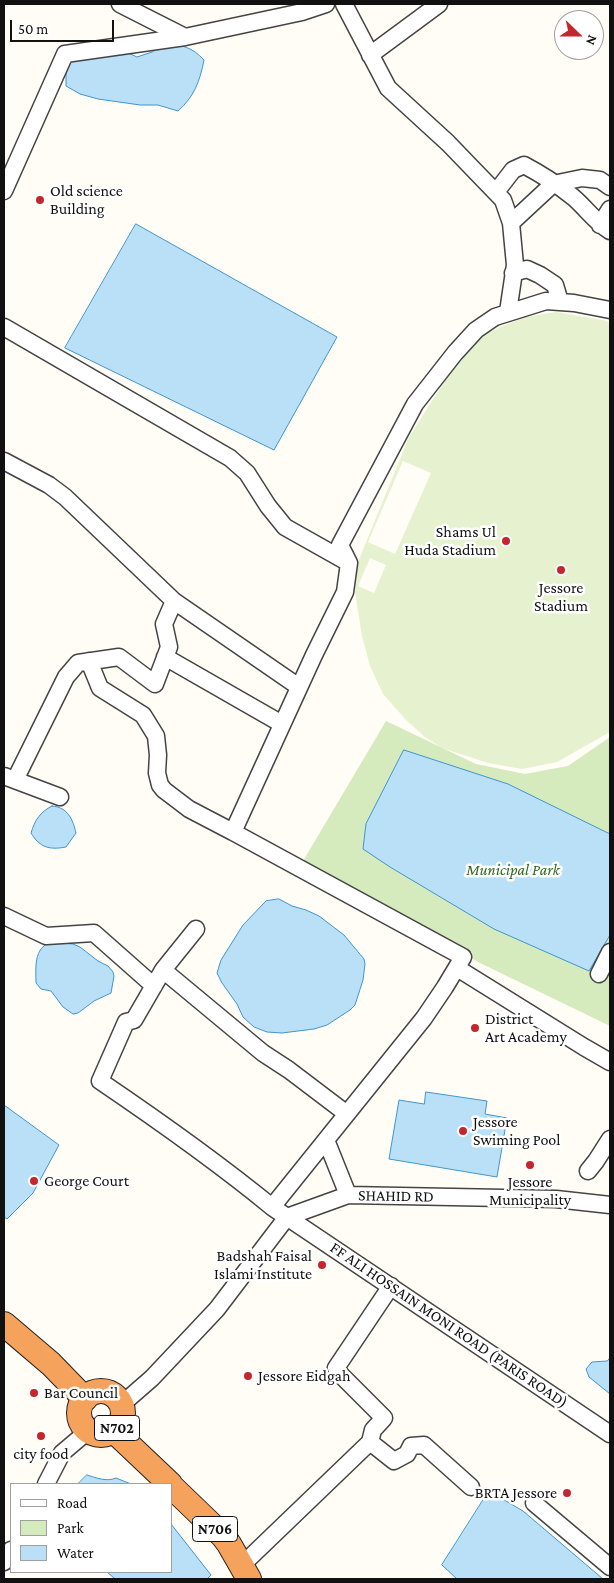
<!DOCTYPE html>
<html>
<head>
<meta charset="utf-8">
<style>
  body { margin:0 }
  #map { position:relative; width:614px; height:1583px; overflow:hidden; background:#fffdf5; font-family:"Crimson Pro",serif }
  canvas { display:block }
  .frame { position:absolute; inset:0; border:5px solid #111; pointer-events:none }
  .legend { position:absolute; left:10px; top:1483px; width:162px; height:90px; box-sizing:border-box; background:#fff; border:1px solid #a0a0a0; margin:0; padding:6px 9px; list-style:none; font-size:15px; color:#111 }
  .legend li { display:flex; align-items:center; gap:10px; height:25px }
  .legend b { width:25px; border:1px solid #a0a0a0 }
  .north { position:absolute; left:554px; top:10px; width:50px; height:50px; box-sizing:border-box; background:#fff; border:1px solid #a0a0a0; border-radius:50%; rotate:112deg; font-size:14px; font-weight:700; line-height:20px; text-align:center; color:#111 }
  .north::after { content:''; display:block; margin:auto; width:18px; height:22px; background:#c4262e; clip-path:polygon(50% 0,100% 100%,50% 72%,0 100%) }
  .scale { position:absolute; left:10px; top:20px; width:104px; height:22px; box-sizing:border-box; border:2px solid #111; border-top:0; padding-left:6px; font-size:15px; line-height:18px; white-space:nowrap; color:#111; -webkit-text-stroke:4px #fff; paint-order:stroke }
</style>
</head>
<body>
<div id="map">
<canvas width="614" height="1583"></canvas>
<div class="frame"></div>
<ul class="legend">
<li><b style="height:6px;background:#fff"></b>Road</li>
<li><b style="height:14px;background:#d5ebbd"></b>Park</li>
<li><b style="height:14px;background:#b9e0f7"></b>Water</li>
</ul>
<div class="north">N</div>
<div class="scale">50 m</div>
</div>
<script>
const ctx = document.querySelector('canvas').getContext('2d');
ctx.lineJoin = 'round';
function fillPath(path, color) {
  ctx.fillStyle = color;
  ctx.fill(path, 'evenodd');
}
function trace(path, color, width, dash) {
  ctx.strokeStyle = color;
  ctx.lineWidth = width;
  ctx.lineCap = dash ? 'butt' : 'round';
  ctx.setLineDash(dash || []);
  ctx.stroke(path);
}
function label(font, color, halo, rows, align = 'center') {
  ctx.font = font + ' "Crimson Pro",serif';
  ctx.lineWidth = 5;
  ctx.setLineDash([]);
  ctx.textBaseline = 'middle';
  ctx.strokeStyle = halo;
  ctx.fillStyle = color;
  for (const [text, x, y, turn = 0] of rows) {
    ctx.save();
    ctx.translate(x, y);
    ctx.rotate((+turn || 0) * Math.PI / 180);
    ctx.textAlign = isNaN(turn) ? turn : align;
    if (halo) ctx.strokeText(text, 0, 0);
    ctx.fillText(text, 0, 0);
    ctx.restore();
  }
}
fillPath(new Path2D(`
  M386 721 476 764 525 774 568 766 610 737V1026L480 963 303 861Z`), '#d5ebbd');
fillPath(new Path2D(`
  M556 312 603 320 610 323V732L557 762 522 769 488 763 442 748 425 737 407 721 383 694 370 666 362 636 355 592 358 562 409 437 455 365 480 337 500 327 526 317ZM403 461 431 473 395 554 368 542ZM370 558 386 565 374 593 358 586Z`), '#e6f2cf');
const water = new Path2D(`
  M165 43C182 45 192 47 204 60 200 81 194 97 178 111L158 105H140L98 99 80 94 66 86V68L71 57 124 51 137 57 152 52Z
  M136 224 337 337 274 450 65 348Z
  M404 750 508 784 610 834V935L589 971 494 929 390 867 363 849 366 824Z
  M52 806C68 807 73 820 76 833L66 847C50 850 40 848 31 833 35 820 40 812 52 806Z
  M279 899 292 906 306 910 319 916 344 935 364 959 365 964 363 980 355 1005 350 1010 327 1025 314 1029 282 1033 267 1032 254 1027 243 1017 237 1004 222 983 217 973 221 960 243 925 266 901Z
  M51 942 73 944 80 947 98 961 108 966 113 972 114 976 111 993 94 1001 78 1013 73 1014 63 1007 51 991 41 989 36 983C36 968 33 948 51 942Z
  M426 1092 487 1101 485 1114 507 1118 497 1177 389 1159 399 1100 424 1104Z
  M4 1105 59 1145 33 1193 7 1219 4 1217Z
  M610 1358V1394L589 1377 586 1369 592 1362 607 1361Z
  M87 1475C97 1478 106 1482 116 1478L131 1484H78Z
  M489 1491 523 1511 603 1579H457L442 1565Z
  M171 1524 211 1575 207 1579H115L107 1572H171Z`);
fillPath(water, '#b9e0f7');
trace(water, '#3f96cf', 1);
const minor = new Path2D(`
  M120 4 185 37
  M344 4 388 88 448 143 503 200 511 223 515 265 508 312
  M370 55 439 4
  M4 191 65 54 185 37 302 12 326 4
  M496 192 513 170 524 165C541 174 558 185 573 197 586 208 595 222 610 231
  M511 223 553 184 582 178 600 180 610 187
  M600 225 610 209
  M513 273 527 269 540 275 555 285 560 302
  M4 327 230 458 247 473 268 506 285 527 349 563
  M4 461 49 485 65 497 174 601 299 687
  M165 657 282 724
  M89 661 100 688 143 715 156 736 158 755 157 773 160 785 164 790 189 809 233 832
  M4 776 60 797
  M15 780 66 677 78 663 119 657 155 684 169 647 164 624 174 601
  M4 916 46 936 94 933 154 986
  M457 968 584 1047 610 1062
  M163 970 196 929
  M599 974 610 952
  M347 1114 289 1070 263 1053 163 970 134 1020 126 1022 100 1081C159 1121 217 1162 272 1207L610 1434
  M326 1140 348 1195
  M588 1171 596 1161 610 1139
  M272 1207 424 1018 445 987 463 957 233 832 314 655 345 592 349 563 340 545 415 404 455 353 476 330 495 317 546 301 574 303 610 310
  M391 1286 336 1368 341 1375 384 1418 373 1430 370 1442 394 1461 407 1454 411 1446 424 1445 471 1487
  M121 1405 152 1378 217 1309 287 1217 348 1195 556 1199 610 1205
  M46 1484 62 1453 88 1431
  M534 1503 610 1567
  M4 1562 11 1550
  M241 1566 370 1442`);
const highway = new Path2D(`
  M4 1324 51 1364 85 1399
  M79 1413a22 22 0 1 1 44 0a22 22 0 1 1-44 0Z
  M114 1431 170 1484
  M171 1486 223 1536 229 1544 249 1579`);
trace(minor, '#444', 19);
trace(highway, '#222', 26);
trace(minor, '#fff', 16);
trace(highway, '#f5a25d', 24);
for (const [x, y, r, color] of [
  [40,200,5,"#c4262e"],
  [506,541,5,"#c4262e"],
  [561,570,5,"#c4262e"],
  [475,1028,5,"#c4262e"],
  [463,1131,5,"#c4262e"],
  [530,1165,5,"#c4262e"],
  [34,1181,5,"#c4262e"],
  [322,1265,5,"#c4262e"],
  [248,1376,5,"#c4262e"],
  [34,1393,5,"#c4262e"],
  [41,1436,5,"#c4262e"],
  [567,1493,5,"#c4262e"]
]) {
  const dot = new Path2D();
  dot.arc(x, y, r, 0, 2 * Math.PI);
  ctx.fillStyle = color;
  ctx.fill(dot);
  trace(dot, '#fff', 2);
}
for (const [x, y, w] of [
  [117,1428,45],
  [215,1529,45]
]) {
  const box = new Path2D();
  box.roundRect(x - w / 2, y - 12.5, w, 25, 4);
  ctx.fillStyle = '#fff';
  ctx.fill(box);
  trace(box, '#111', 1);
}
label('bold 15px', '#111', null, [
  ["N702",117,1428],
  ["N706",215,1529]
]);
label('16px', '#111', '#fff', [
  ["Old science",50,191],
  ["Building",50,209],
  ["Shams Ul",496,532,"right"],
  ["Huda Stadium",496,550,"right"],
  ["Jessore",561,588,"center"],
  ["Stadium",561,606,"center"],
  ["District",485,1019],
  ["Art Academy",485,1037],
  ["Jessore",473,1122],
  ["Swiming Pool",473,1140],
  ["George Court",44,1181],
  ["Jessore",530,1182,"center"],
  ["Municipality",530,1200,"center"],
  ["Badshah Faisal",312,1256,"right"],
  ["Islami Institute",312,1274,"right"],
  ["Jessore Eidgah",258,1376],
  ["Bar Council",44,1393],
  ["city food",41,1454,"center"],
  ["BRTA Jessore",557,1493,"right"]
], 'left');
label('italic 16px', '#2f6b1f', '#fff', [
  ["Municipal Park",513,870]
]);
label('16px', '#111', '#fff', [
  ["SHAHID RD",396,1196,1],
  ["FF ALI HOSSAIN MONI ROAD (PARIS ROAD)",449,1325,34]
]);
</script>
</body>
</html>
